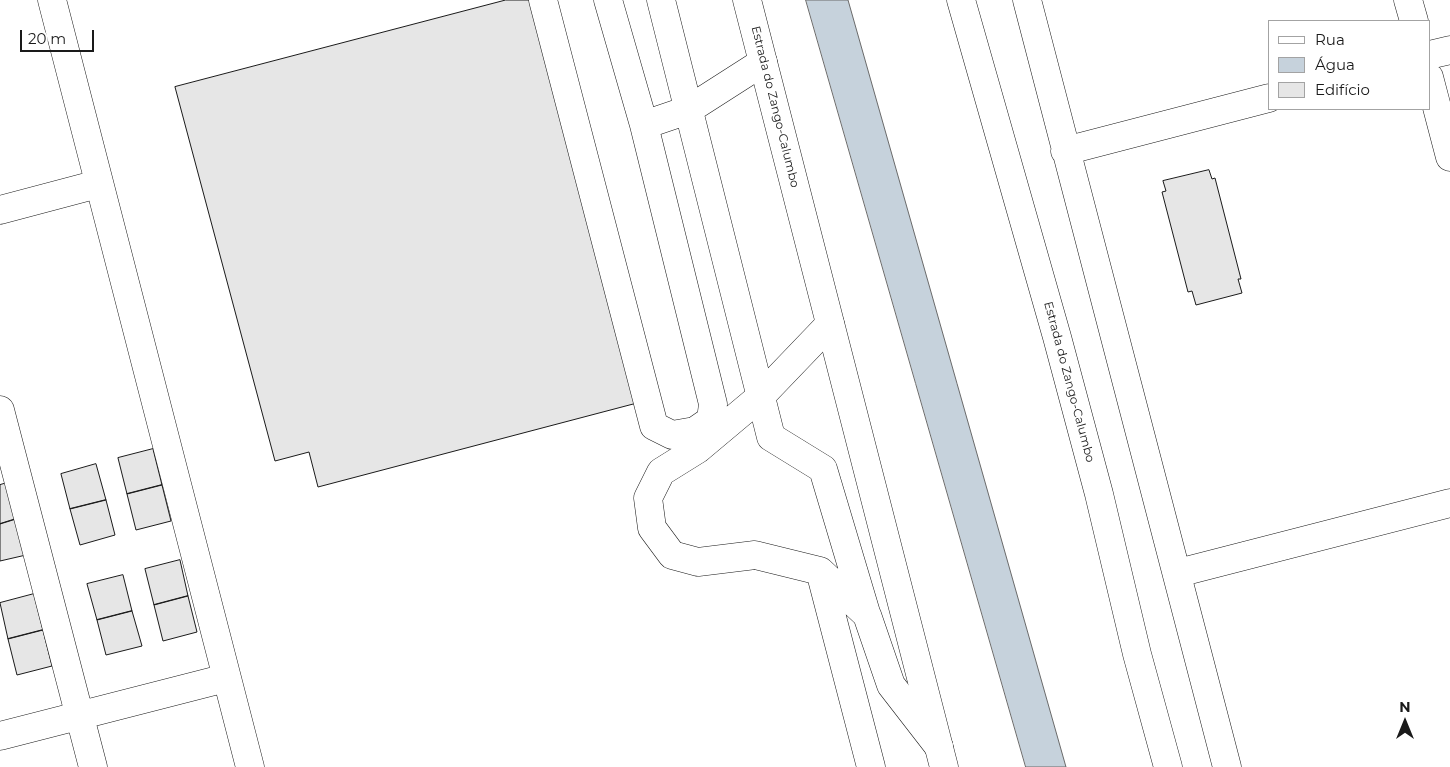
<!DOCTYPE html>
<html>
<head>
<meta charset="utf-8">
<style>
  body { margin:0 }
  #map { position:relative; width:1450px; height:767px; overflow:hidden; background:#fff; font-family:Montserrat,sans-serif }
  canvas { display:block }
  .legend { position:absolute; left:1268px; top:20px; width:162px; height:90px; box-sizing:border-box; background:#fff; border:1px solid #a3a3a3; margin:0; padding:6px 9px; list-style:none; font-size:15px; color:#1a1a1a }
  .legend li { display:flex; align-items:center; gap:10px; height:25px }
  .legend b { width:25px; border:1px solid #a3a3a3 }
  .north { position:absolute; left:1380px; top:697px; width:50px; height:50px; -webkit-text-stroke:4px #fff; paint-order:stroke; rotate:0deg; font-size:14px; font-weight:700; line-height:20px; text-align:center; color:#1a1a1a }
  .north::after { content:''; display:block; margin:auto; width:18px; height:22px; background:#1a1a1a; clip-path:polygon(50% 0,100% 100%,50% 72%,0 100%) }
  .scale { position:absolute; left:20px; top:30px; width:74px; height:22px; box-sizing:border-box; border:2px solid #1a1a1a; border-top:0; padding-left:6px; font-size:15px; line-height:18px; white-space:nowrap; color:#1a1a1a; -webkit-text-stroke:4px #fff; paint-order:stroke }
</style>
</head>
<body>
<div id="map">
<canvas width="1450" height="767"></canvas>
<ul class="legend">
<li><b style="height:6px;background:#fff"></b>Rua</li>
<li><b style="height:14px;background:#c6d2dc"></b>Água</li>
<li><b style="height:14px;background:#e6e6e6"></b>Edifício</li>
</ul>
<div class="north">N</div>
<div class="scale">20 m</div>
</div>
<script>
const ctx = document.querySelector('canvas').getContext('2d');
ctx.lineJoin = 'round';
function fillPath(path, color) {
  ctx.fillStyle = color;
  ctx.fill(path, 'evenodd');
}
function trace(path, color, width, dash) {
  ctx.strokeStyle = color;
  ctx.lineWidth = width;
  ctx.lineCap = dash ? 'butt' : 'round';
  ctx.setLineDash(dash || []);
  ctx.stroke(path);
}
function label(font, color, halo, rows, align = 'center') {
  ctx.font = font + ' Montserrat,sans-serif';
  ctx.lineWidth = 4;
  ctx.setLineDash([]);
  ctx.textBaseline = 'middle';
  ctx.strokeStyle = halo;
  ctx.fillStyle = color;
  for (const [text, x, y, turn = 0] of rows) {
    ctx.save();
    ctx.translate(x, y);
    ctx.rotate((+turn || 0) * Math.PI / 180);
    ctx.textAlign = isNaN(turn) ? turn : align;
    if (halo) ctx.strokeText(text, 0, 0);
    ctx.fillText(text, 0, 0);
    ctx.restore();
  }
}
const water = new Path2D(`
  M806 0H848L1066 767H1026Z`);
fillPath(water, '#c6d2dc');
trace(water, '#6a6a6a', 1);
const building = new Path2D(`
  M506 0H530L637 403 318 487 309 452 275 461 175 87Z
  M1209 170 1212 179 1215 178 1241 279H1238L1242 293 1196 305 1192 291 1188 292 1162 192 1166 191 1163 181Z
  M153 449 162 485 127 494 118 458Z
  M96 464 106 500 70 509 61 474Z
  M7 483 16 519 0 524V485Z
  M162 485 171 521 136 530 127 494Z
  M106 500 115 535 80 545 70 509Z
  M16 519 26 555 0 561V524Z
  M180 560 188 596 154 605 145 569Z
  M123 575 132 611 97 620 87 584Z
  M34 594 43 630 8 639 0 603Z
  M188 596 197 632 163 641 154 605Z
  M132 611 142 646 106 655 97 620Z
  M43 630 52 666 17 675 8 639Z`);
fillPath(building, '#e6e6e6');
trace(building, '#1a1a1a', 1);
const minor = new Path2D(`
  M52 0 250 767
  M543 0 654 426 672 435 695 431 711 420 713 404 644 125
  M608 0 644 125 688 110 763 62
  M661 0 771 437 823 469 866 613
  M1027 0C1092 256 1162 511 1227 767
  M1408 0 1414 21
  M1429 55 1450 50
  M1429 77 1450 157
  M1065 151 1269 98
  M0 210 98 184
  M830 324 760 397 698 449 661 472 648 498 652 528 672 555 698 562 755 555 820 571 867 615 891 685 939 747
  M0 410 93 767
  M820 571 871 767
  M1178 573 1450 503
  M0 736 226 678`);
const major = new Path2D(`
  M747 0 944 767
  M961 0 1057 337 1099 494 1137 654 1168 767`);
trace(minor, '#1a1a1a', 29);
trace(major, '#1a1a1a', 29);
trace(minor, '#fff', 28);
trace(major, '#fff', 28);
label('12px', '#1a1a1a', '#fff', [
  ["Estrada do Zango-Calumbo",775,107,76],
  ["Estrada do Zango-Calumbo",1069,382,75]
]);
</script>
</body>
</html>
